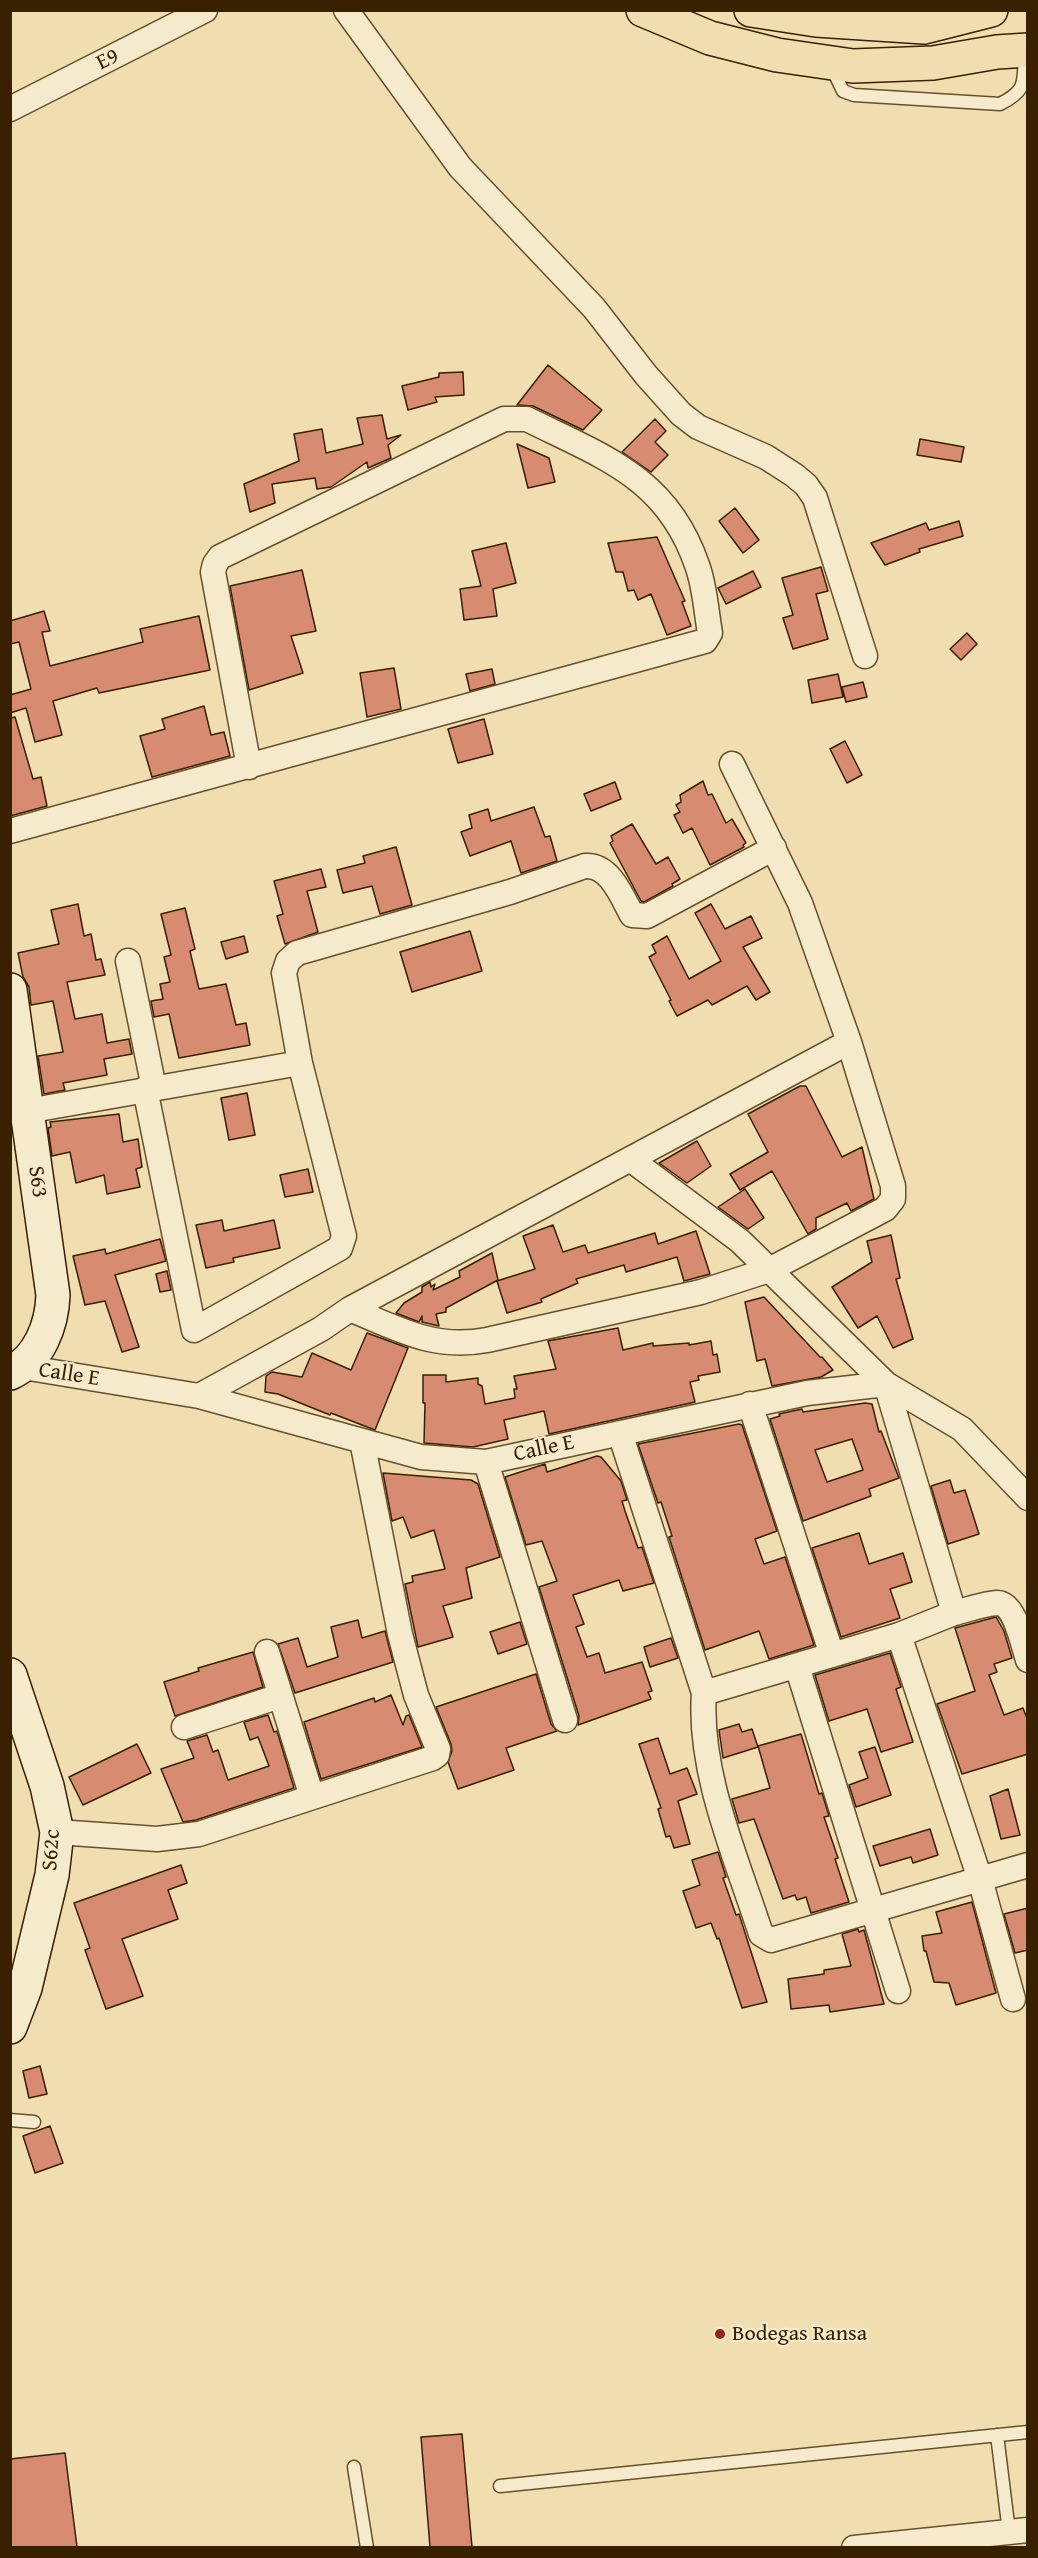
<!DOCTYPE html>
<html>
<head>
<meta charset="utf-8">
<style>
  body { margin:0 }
  #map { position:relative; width:1038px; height:2558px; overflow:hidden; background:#f0deb1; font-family:"Gentium Book Plus",serif }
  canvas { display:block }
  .frame { position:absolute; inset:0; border:12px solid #382000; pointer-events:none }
</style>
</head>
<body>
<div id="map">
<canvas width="1038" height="2558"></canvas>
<div class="frame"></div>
</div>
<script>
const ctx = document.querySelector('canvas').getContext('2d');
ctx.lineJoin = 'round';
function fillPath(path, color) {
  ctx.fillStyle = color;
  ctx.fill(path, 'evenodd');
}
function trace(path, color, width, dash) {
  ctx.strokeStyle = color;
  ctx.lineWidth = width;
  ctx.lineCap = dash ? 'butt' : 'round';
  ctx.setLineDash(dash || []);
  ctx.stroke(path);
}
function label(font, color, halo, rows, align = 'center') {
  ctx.font = font + ' "Gentium Book Plus",serif';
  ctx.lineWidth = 4.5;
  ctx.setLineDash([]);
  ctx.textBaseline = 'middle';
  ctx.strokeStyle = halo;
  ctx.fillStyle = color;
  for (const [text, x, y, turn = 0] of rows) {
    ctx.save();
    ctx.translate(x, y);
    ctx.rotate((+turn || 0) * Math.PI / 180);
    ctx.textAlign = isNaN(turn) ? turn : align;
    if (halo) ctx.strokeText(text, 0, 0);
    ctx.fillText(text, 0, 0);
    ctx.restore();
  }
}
const building = new Path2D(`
  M548 365 602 410 583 430 533 406 517 405Z
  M463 372 464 395 435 397 437 402 408 410 402 386 439 377V373Z
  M382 415 387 439 401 435 388 445 391 458 368 468 367 462 331 487 317 489 315 478 272 484 275 503 250 512 244 484 299 461 294 434 322 429 326 453 363 444 357 418Z
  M655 419 666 431 655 442 668 455 651 472 622 452Z
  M920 439 964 447 961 462 917 455Z
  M517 444 549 458 555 482 528 488Z
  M735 508 759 540 743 553 719 521Z
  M959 521 963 536 919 549 920 552 885 565 871 543 926 523 929 530Z
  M657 537 685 601 682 602 691 626 667 635 651 594 638 600 634 590 628 591 623 572H616L608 543Z
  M506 543 516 583 493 589 497 616 464 620 460 589 481 586 472 551Z
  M821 567 828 591 816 594 828 639 793 649 783 618 793 615 782 578Z
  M302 570 316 631 291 636 303 673 249 690 230 586Z
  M753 571 761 587 726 604 718 588Z
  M44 611 50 631 42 632 50 666 143 642 140 629 199 616 210 670 99 693 97 688 53 701 62 735 35 742 26 708 10 713V695L31 689 19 642 10 644V621Z
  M967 633 977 644 961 660 950 649Z
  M394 668 401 709 367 717 360 673Z
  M492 669 495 684 470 691 466 674Z
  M838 674 843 697 812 703 808 680Z
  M863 682 867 697 846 702 842 687Z
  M204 706 211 735 224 732 230 756 152 777 140 736 165 729 162 719Z
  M15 717 33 779 41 777 47 806 10 816V718Z
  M484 719 493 754 458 763 448 729Z
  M845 741 862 775 847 783 830 749Z
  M703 781 708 795 712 794 726 823 732 819 746 843 743 845 744 847 710 865 692 828 683 833 674 815 680 812 676 805 681 802 680 795Z
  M615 782 621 799 591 811 584 794Z
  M534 807 545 837 550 836 557 861 521 873 511 841 470 856 461 832 472 828 469 815 488 809 491 821Z
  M632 824 656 864 668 857 680 879 672 884 673 886 644 902 641 901 610 843 613 841 611 836Z
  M396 847 412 905 380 914 372 886 343 893 337 870 365 863 363 856Z
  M321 869 326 887 307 891 318 932 285 944 277 916 283 914 274 881Z
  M78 904 84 936 91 934 96 960 101 959 105 975 67 982 75 1019 102 1014 107 1043 129 1039 132 1054 104 1059 107 1075 63 1083 65 1090 44 1094 38 1056 63 1052 53 1001 31 1005 29 987 23 977 18 953 59 944 51 910Z
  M711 904 725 929 751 916 762 938 743 947 770 992 756 1000 747 986 712 1005 708 1000 677 1016 669 1001 671 1000 649 957 656 953 652 945 667 936 689 979 721 961 695 913Z
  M185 908 195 949 190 951 199 989 226 984 236 1025 246 1023 250 1045 179 1058 169 1014 154 1017 151 1001 163 999 160 984 170 982 164 957 171 955 161 914Z
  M470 931 482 971 412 992 400 952Z
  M244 936 248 952 226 959 221 942Z
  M800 1086H806L842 1157 862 1147 874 1199 851 1211 847 1203 816 1218V1229L808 1234 772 1171 740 1190 730 1174 768 1152 748 1114Z
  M247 1093 255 1135 229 1140 221 1098Z
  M119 1114 123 1142 138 1139 142 1167 136 1169 140 1187 107 1194 104 1175 76 1183 70 1152 52 1156 48 1128 51 1127 50 1122Z
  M697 1141 711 1166 687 1183 659 1163Z
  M308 1169 313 1192 285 1197 280 1175Z
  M745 1189 764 1218 748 1229 718 1207Z
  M222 1220 224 1231 274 1220 280 1248 233 1258 234 1262 206 1268 196 1225Z
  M553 1225 563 1252 585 1245 588 1253 655 1233 658 1244 696 1231 710 1274 684 1281 677 1257 626 1272 624 1265 576 1279 578 1283 541 1299 542 1302 507 1313 497 1281 535 1269 523 1236Z
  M891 1235 900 1278 896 1279 913 1339 893 1348 877 1316 858 1328 832 1287 872 1262 867 1241Z
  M160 1239 166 1261 115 1275 139 1347 122 1352 105 1301 85 1305 73 1256 105 1249 106 1254Z
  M492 1253 498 1280 446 1308V1312L436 1314 439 1326 422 1322V1316L419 1322 396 1313 404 1303 422 1292V1287L430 1282 431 1287 435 1284 433 1290 460 1277 459 1271Z
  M167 1271 171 1290 160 1292 156 1274Z
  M764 1297 820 1357H822L833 1370 821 1377 772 1386 765 1359 757 1361 745 1302Z
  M618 1328 623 1350 653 1343V1346L689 1343V1345L711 1341 713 1355 717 1354 720 1372 698 1376 699 1380 690 1382 695 1402 549 1434 544 1411 504 1420 508 1439 473 1447 424 1443 425 1403H423V1375H446V1382L478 1378V1384L482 1386 485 1404 515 1398 514 1389H517L514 1376 556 1369 548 1341Z
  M367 1333 408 1348 375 1430 331 1413 330 1415 278 1394 265 1392 266 1376 272 1372 302 1377 312 1353 351 1370Z
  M865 1403 872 1404 879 1432 881 1431 899 1478 869 1489 871 1496 803 1521 770 1419 780 1416 779 1414 802 1409 803 1412ZM852 1439 863 1470 827 1482 815 1450Z
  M739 1424 742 1425 777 1531 755 1539 764 1564 785 1557 814 1645 769 1659 759 1631 705 1650 669 1537 672 1536 661 1502 658 1503 638 1444Z
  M597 1456 601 1457 621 1481 627 1500 622 1501 625 1511 638 1548 642 1547 654 1583 623 1591 619 1580 573 1595 584 1624 576 1627 587 1657 599 1653 605 1673 642 1662 652 1691 648 1692 651 1699 578 1725 579 1716 539 1587 557 1581 542 1541 526 1545 505 1477 545 1464 547 1472Z
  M383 1473 471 1480 478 1484 500 1557 466 1568 472 1598 443 1606 453 1637 418 1647 405 1584 413 1582 412 1576 445 1569 434 1530 411 1538 403 1517 392 1521Z
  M950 1480 954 1493 965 1490 979 1534 948 1544 931 1486Z
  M859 1533 869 1564 903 1553 912 1582 890 1589 900 1618 841 1637 812 1548Z
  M996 1617 1004 1631 1012 1658 994 1664 997 1672 989 1675 1004 1715 1023 1708 1028 1721V1754L962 1774 937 1704 975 1691 955 1628Z
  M358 1620 362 1638 385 1631 393 1662 295 1693 278 1644 298 1638 307 1667 338 1657 331 1627Z
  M520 1622 527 1644 498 1654 490 1632Z
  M671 1638 678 1658 650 1667 644 1647Z
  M253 1652 263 1687 175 1716 164 1682 199 1671 198 1668Z
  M890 1653 901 1687 896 1689 913 1742 881 1752 867 1709 829 1721 815 1675Z
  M536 1674 551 1724 557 1731 506 1748 514 1770 458 1789 448 1762 452 1751 451 1744 436 1707Z
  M391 1695 403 1725 406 1716 409 1715 422 1747 321 1779 304 1722 374 1698 375 1702Z
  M268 1715 274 1732 277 1731 294 1788 196 1820 183 1822 161 1769 194 1758 187 1741 207 1735 213 1752 218 1750 228 1780 269 1766 258 1737 250 1740 244 1722Z
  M739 1724 742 1732 752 1729 758 1747 723 1758 719 1730Z
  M801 1734 819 1794 822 1793 829 1816 824 1817 838 1858 835 1859 849 1902 811 1913 806 1897 797 1900 795 1895 783 1899 754 1819 739 1823 732 1799 770 1788 758 1746Z
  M658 1738 670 1774 687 1768 697 1794 678 1801 690 1844 674 1848 670 1836 666 1837 658 1809 661 1808 639 1744Z
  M137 1744 151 1773 83 1805 69 1777Z
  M875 1747 891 1795 856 1807 849 1785 868 1778 859 1752Z
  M1008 1789 1020 1835 1001 1839 990 1796Z
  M930 1829 938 1855 913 1863 911 1857 880 1866 873 1846Z
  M718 1852 726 1877 723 1878 736 1915 739 1914 767 2002 742 2008 719 1938 717 1939 711 1923 696 1928 683 1891 700 1885 692 1860Z
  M181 1865 187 1883 168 1890 178 1919 122 1939 143 1996 106 2009 85 1950 90 1948 74 1903Z
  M972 1902 996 1993 956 2005 949 1983 934 1982 926 1951H924L922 1936 942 1933 936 1912Z
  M1028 1908V1950L1015 1953 1004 1914Z
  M858 1929 859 1932 864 1930 884 2004 830 2012 829 2005 791 2009 788 1979 824 1974V1970L851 1966 842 1934Z
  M40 2066 47 2094 29 2098 23 2071Z
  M50 2126 63 2163 35 2173 23 2136Z
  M462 2434 472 2547H430L421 2437Z
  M65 2453 77 2547H10V2459Z`);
fillPath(building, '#d78b70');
trace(building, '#382000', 1.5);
const service = new Path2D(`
  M831 66 843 91 854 95 1000 104C1028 90 1023 82 1025 53
  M10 2120 34 2122
  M997 2435 1009 2532
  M354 2467 367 2548
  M500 2486 1028 2432`);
const minor = new Path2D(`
  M346 10 460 167 594 308 646 375 681 414 698 427 766 457 794 475 806 485 815 498 865 656
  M10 109 205 10
  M10 831 705 641 710 633C706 611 705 586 697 565 667 477 603 457 527 419H504L220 557 215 564 213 572 249 767
  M128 961 154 1088
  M145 1089 194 1330 340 1248 344 1236 300 1063 284 973 288 961 297 953 510 892 585 866C610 864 622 897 632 915L647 916 774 848
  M27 1111 300 1063
  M350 1309C398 1329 434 1350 487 1340L701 1292 769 1270 885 1209 893 1199V1186L849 1042 800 903 732 764
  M23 1367 199 1396 421 1457 486 1462 807 1393 886 1384 962 1429 1028 1498
  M199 1396 321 1329 350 1309 849 1042
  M750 1404 832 1655
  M620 1433 704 1693 899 1635 954 1613 886 1384 740 1241 630 1159
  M486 1462 565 1720
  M954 1613C967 1610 983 1604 997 1603 1015 1603 1023 1645 1028 1660
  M899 1635 980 1879 1013 1999
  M267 1652 312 1797
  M797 1666 898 1991
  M704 1693C698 1773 737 1859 761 1934L771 1940 1028 1865
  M184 1727 280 1696
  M57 1832 157 1839 199 1834 433 1758 437 1755 438 1749 416 1695 400 1634 362 1441
  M854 2548 1028 2530`);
const secondary = new Path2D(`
  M10 990 53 1295C52 1325 39 1360 10 1373
  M10 1675 47 1786 57 1832 52 1875 25 1988 10 2027`);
const trunk = new Path2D(`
  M643 10 710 38 777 55 853 66 933 63 997 52 1028 50
  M751 10 816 20 924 27 991 10`);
trace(service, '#66502c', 15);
trace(minor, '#66502c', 27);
trace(secondary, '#382000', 36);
trace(trunk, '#382000', 36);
trace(service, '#f5eacc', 12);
trace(minor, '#f5eacc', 24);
trace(secondary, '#f5eacc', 33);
trace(trunk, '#f0deb1', 33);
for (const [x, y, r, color] of [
  [720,2334,6,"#8f2418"]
]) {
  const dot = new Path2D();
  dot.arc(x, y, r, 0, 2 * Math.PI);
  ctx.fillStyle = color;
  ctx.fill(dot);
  trace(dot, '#f5eacc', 2);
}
label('22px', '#382000', '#f5eacc', [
  ["E9",108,60,-27],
  ["S63",37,1182,82],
  ["Calle E",69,1375,9],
  ["Calle E",544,1449,-12],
  ["S62c",52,1850,-86]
]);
label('22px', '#382000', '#f5eacc', [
  ["Bodegas Ransa",732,2334]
], 'left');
</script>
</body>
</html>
